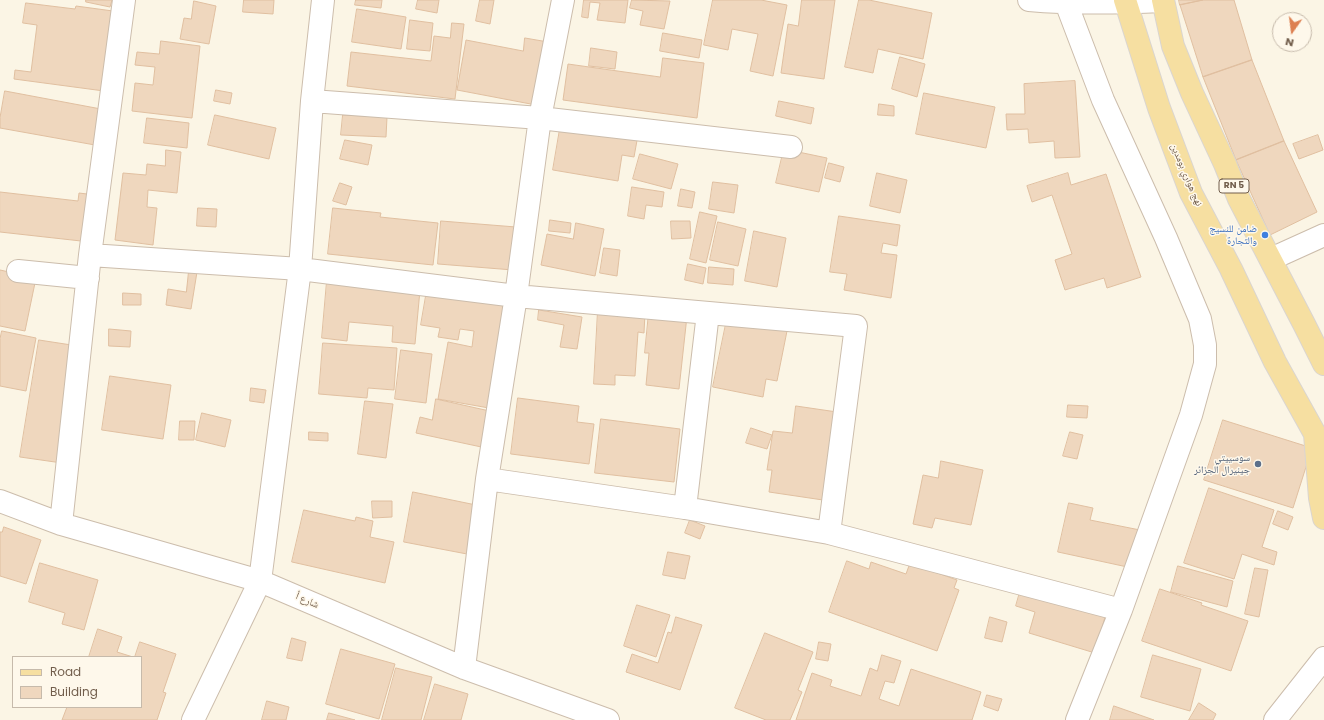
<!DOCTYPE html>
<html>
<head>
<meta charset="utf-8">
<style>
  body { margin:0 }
  #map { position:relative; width:1324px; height:720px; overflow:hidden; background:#fbf5e5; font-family:Poppins,sans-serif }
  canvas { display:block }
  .legend { position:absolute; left:12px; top:656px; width:130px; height:52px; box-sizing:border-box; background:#fef8eb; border:1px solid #c6baab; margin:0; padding:5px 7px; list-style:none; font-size:12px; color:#725e4c }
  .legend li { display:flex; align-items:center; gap:8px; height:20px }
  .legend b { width:20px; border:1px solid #c6baab }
  .north { position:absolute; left:1272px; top:12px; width:40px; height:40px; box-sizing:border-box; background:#fef8eb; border:1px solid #c6baab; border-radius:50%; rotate:194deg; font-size:11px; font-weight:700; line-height:16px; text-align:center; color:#725e4c }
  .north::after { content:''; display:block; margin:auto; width:14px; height:18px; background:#dd8051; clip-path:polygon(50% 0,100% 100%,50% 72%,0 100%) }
</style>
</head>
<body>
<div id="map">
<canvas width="1324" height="720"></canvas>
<ul class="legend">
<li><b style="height:5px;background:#f6dfa1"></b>Road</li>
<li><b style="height:11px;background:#efd7be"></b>Building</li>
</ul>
<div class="north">N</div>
</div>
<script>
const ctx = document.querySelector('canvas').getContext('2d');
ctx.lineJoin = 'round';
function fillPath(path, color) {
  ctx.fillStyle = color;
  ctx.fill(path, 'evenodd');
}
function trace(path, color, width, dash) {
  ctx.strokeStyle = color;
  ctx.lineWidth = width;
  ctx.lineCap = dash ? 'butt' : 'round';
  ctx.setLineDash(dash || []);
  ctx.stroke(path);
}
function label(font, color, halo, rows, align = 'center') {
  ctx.font = font + ' Poppins,"Noto Naskh Arabic",sans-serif';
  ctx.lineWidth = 3;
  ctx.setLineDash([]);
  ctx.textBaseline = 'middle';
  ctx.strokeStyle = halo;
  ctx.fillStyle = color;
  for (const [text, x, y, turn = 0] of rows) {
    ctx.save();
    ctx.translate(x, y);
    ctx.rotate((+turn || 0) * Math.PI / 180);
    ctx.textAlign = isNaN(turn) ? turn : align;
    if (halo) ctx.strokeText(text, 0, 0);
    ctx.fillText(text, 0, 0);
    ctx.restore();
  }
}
const building = new Path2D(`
  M86 0H112L110 7 86 2Z
  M244 0H274L273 14 243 12Z
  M356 0H382L381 8 355 5Z
  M418 0H439L437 13 416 9Z
  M480 0H494L490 24 476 21Z
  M584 0H628L625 23 597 20 600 3 590 2 588 18 582 17Z
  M632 0 670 1 664 29 640 25 643 11 630 8Z
  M713 0H761L787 5 773 76 750 71 758 34 732 29 728 50 704 45Z
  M802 0H835L824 79 781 73 788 24 798 26Z
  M859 0H869L932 13 923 59 878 49 873 73 845 67Z
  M1179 0H1203L1180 5Z
  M1203 0H1234L1252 60 1203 77 1180 5Z
  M194 1 216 6 209 44 180 39 184 18 191 19Z
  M26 3 75 9 76 6 113 11 104 91 14 79 15 70 31 72 37 25 23 23Z
  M357 9 406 17 401 49 352 42Z
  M410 20 433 23 430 51 407 49Z
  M452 23 464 24 455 99 347 86 351 52 431 61 434 36 450 38Z
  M663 33 702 40 699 58 660 51Z
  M525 38 548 42 536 105 457 90 466 40 523 51Z
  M161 41 200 46 192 118 132 111 135 83 153 85 155 67 135 65 137 52 159 54Z
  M591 48 617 52 615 69 589 66Z
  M900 57 925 64 917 97 892 89Z
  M663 58 704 63 697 118 563 100 568 64 660 77Z
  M1252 60 1284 141 1236 160 1203 77Z
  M1075 81 1080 157 1055 158 1054 141 1029 143 1028 129 1007 130 1006 114H1025L1024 84Z
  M216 90 232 93 230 104 214 101Z
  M5 91 101 109 95 145 0 128V118Z
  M924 93 995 107 986 148 916 134Z
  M779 101 814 108 811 124 776 116Z
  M879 104 894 106V116L878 115Z
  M215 115 276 128 269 159 208 145Z
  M343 115 387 117 386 137 341 135Z
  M147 118 189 123 187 148 144 143Z
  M561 123 638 135 634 157 622 155 618 181 553 170Z
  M1318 135 1323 150 1299 159 1293 144Z
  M345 140 372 145 368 165 340 159Z
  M1284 141 1317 212 1270 235 1236 160Z
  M784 149 827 158 819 192 776 183Z
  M166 150 181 152 177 193 148 190 147 207 157 208 153 245 115 240 123 173 146 175 147 164 165 166Z
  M640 154 678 164 671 189 633 179Z
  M829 163 844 167 840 182 825 178Z
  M877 173 907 180 900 213 870 206Z
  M1068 173 1071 185 1106 174 1141 277 1107 288 1104 278 1065 290 1055 260 1072 254 1052 195 1032 202 1027 186Z
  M713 182 738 185 734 213 709 209Z
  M340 183 352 187 346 205 333 201Z
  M632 187 664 192 662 207 646 205 644 219 628 216Z
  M681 189 695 192 692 208 678 206Z
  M0 192 78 201 79 193 95 195 90 242 0 232Z
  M198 208 217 209 216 227 197 226Z
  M333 208 381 213 380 217 438 223 433 265 328 254Z
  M700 212 717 216 706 263 690 259Z
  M839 216 900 225 897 246 883 243 881 253 897 255 891 298 844 290 847 274 830 272Z
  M550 220 571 223 570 233 549 231Z
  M441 221 516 227 513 270 438 264Z
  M671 221H690L691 238 672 239Z
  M718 222 746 229 738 266 710 260Z
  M576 223 604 229 595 276 541 265 547 234 573 239Z
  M754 231 786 238 777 287 745 281Z
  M604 248 620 250 617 276 600 273Z
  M688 264 706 268 703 284 685 280Z
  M709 267 734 269 733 285 708 283Z
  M0 270 36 278 25 331 0 326Z
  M189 271 197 272 191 309 166 305 168 289 186 292Z
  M327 281 420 290 415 344 392 342 393 326 349 322 347 341 322 338Z
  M427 290 506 303 489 408 438 399 448 342 472 347 474 331 460 329 458 340 438 337 440 328 421 325Z
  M123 293 141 294V305H123Z
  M539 310 582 317 577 349 560 347 564 325 538 320Z
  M598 310 645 313 644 333 638 332 635 376 615 375V385L594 384Z
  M649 312 687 316 679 389 646 385 649 353H645Z
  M727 319 787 331 777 381 766 379 763 397 713 387Z
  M109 329 131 331 130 347 109 346Z
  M2 331 36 338 26 391 0 386V339Z
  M39 340 78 346 62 463 20 457Z
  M323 343 397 348 394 390 368 388 367 398 319 394Z
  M401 350 432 354 426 403 395 399Z
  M110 376 171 385 163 439 102 430Z
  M251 388 266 390 264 403 250 401Z
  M518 398 579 406 577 422 594 424 589 464 511 454Z
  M436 399 494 412 486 448 416 433 420 417 432 420Z
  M365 401 393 404 386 458 358 454Z
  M1068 405 1088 406 1087 418 1067 417Z
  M796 406 837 412 823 500 769 492 772 470H767L773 431 792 433Z
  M202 413 231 420 225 447 196 440Z
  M601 419 680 429 674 482 595 473Z
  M1223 420 1312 448 1293 508 1204 480Z
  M180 421H195L194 440H179Z
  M751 428 772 435 767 449 746 443Z
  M309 432 328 433V441L309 440Z
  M1070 432 1083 435 1077 459 1063 456Z
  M941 461 983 470 971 525 935 518 932 528 913 524 923 475 938 478Z
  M1209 488 1274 510 1262 547 1277 552 1274 565 1242 554 1234 579 1184 563Z
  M413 492 476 505 467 554 404 542Z
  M372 501H392V517L373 518Z
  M1069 503 1093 508 1090 520 1140 530 1132 568 1058 552Z
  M304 510 355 521 356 517 373 521 370 537 394 542 385 583 292 562Z
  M1278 511 1293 517 1288 530 1273 524Z
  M690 520 705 526 700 539 685 533Z
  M4 527 41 540 26 584 0 576V532H2Z
  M668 552 690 556 685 579 663 575Z
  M847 561 869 569 871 562 906 574 910 563 957 580 954 588 959 590 937 651 829 612Z
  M40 563 98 580 84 630 62 624 65 613 29 602Z
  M1178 566 1233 581 1227 607 1171 592Z
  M1255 568 1268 570 1259 617 1245 614Z
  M1022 585 1107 610 1095 653 1029 633 1035 612 1016 606Z
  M1160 589 1202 603 1201 605 1248 621 1231 671 1142 641Z
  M637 605 670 615 656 657 624 646Z
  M676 617 702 625 680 690 626 672 632 654 658 663 668 632 671 633Z
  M990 617 1007 622 1002 642 985 638Z
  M98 629 122 637 117 652 133 657H89Z
  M765 633 813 652 798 690 802 692 790 720H766L735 708Z
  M292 638 306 642 302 661 287 658Z
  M140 642 176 654 163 692 166 693 157 720H62L67 707H141V657H135Z
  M819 642 831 644 828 661 816 659Z
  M341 649 395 664 379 719 326 704Z
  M882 655 901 661 894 683 885 681 879 699 899 706 911 669 981 692 972 720H796L812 673 832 680 830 686 861 696 870 668 877 671Z
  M1153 655 1201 669 1190 711 1141 697Z
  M396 668 432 677 421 720H382Z
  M435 684 468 694 461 720H424Z
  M987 695 1002 699 998 711 984 706Z
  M267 701 289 707 286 720H262Z
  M1199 703 1216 714 1213 720H1189Z
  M1114 706 1154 720H1110Z
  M329 713 355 720H327Z`);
fillPath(building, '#efd7be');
trace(building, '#e0bfa0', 1);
const minor = new Path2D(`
  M1029 0C1074 4 1118 3 1163 1
  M1065 0 1103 100 1166 238 1200 319 1205 345V364L1191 415 1121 610 1077 720
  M312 101 540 118 791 147
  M90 255 300 269 516 296 856 326 829 533
  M1271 259 1324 235
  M18 271 88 278
  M487 479 685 508 829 533 1121 610
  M0 501 61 524 260 581 464 668 608 720
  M685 508 708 313
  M61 524 90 255 124 0
  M464 668 487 479 516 296 540 118 563 0
  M193 720 260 581 300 269 312 101 323 0
  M1275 720 1324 658`);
const major = new Path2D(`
  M1125 0 1159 108 1191 193 1231 269 1275 362 1315 434 1324 446
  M1163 0 1173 46 1192 93 1225 164 1239 199 1304 324 1324 364
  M1315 434 1320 498 1324 518`);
trace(minor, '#ccbdac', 24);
trace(major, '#dad5d0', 24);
trace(minor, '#fff', 22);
trace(major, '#f6dfa1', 22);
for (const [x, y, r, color] of [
  [1265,235,4,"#3f7fe0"],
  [1258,464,4,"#5c6f8a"]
]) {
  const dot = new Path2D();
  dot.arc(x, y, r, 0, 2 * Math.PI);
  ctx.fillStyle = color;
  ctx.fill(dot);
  trace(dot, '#fef8eb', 1.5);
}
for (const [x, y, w] of [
  [1234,186,30]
]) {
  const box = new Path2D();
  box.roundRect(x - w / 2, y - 7, w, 14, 3);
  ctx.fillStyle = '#fef8eb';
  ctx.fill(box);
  trace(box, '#725e4c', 1);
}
label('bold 9px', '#725e4c', null, [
  ["RN 5",1234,186]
]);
label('10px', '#725e4c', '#fef8eb', [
  ["نهج هواري بومدين",1186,175,67],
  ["شارع أ",307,601,23]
]);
label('10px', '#366cbe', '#fef8eb', [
  ["ضامن للنسيج",1257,229],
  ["والتجارة",1257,241]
], 'right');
label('10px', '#4e5e75', '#fef8eb', [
  ["سوسييتي",1250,458],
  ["جينيرال الجزائر",1250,470]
], 'right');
</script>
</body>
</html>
